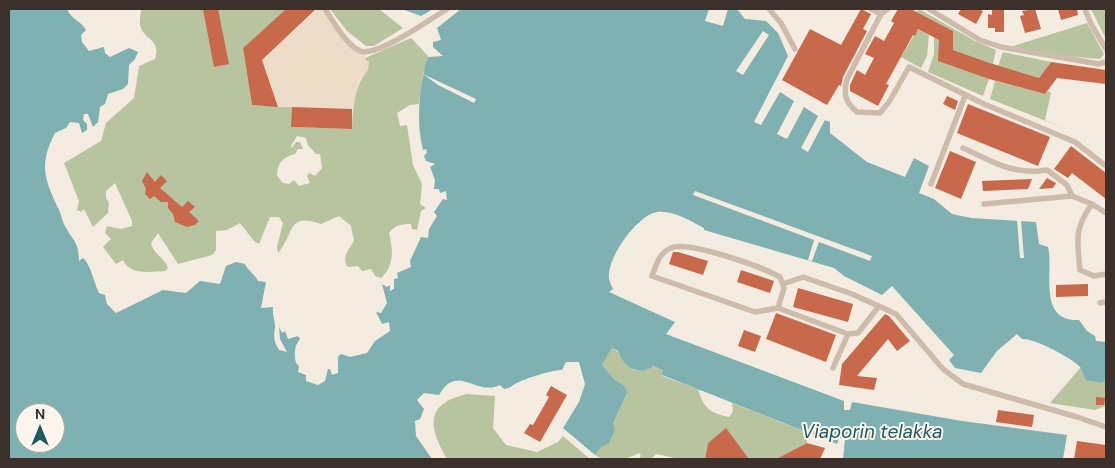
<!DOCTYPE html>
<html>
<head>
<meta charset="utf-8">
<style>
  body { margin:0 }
  #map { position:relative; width:1115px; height:468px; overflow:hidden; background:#f4ebe1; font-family:"DM Sans",sans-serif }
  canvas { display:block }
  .frame { position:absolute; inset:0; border:10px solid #3b302b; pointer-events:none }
  .north { position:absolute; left:15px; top:403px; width:50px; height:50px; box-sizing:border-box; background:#fbf5ee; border:1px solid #aea6a0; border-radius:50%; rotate:0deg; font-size:14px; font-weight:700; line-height:20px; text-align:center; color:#3b302b }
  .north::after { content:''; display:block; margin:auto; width:18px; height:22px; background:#1f5a5e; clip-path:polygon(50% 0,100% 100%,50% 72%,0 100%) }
</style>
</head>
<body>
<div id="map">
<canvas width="1115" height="468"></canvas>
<div class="frame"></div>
<div class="north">N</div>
</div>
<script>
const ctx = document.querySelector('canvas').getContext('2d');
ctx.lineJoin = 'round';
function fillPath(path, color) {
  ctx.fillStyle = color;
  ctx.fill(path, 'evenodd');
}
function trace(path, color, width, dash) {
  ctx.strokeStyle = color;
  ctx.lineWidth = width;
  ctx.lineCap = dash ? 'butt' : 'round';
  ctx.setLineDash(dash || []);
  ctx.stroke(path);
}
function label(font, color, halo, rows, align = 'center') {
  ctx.font = font + ' "DM Sans",sans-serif';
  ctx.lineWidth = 4;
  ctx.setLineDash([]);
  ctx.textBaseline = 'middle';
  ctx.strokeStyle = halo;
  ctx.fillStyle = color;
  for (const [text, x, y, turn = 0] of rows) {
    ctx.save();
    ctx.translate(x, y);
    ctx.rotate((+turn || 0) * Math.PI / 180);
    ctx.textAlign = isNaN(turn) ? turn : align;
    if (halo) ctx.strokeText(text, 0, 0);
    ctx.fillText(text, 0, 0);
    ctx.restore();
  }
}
fillPath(new Path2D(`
  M141 9H286L243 48 252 105 292 107V127L352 129C353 108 354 86 368 70L365 58 411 38 429 57 423 74 419 104 410 105 397 113 400 126 407 125 413 165 422 184 420 204 426 208 421 211 417 230 412 229 411 224C401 224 395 225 389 233 393 250 395 265 381 278L375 276 371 269 362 271 358 266 348 267C341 258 349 249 354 241L351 226 339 216 321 224C287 212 295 233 278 253L277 247 283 223 279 217H270L259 244 254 241 240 223 227 230 216 231V250L212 255 178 264 158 233 151 243C153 254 165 258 168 268L165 271C151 272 129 275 123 260L116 264 103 247 111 239 105 233 107 226 121 229 132 226V221L115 183 106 191V198L109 203 108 213 93 227 84 209 81 212 77 210 79 201 64 163 101 141 106 123 134 98 139 66 155 59C161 41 148 41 142 30 138 24 141 15 141 9ZM297 136 306 138 308 145 316 154H320L322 168 315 176 309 173 307 176 310 183 299 186 294 180 289 184 283 183 277 176C277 163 283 157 295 154L298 149H303L300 142H296L292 148 291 146Z
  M330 9H379L403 28 374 46H366L347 31Z
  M919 9 975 41 996 50 993 64 953 50V31L917 12Z
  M1091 9H1106V39Z
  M1087 23 1104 54 1100 59 1053 55 1013 46Z
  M918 29 929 35 927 56 921 68 901 57Z
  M934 37 939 40V61L989 79 983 96 928 72 934 54Z
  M1003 52 1051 62 1039 78 998 66Z
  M995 81 1045 94 1048 91 1051 93 1045 120 1064 128 990 99Z
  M612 348 618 352 634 370 641 371 652 366 664 370 662 376 698 389C704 408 709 413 729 417L733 411 732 403 806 432 807 443 776 459H749L726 429 708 443 705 459H679L656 454 651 459H638L641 456 639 453C627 460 607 464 595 455L601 447 627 393 625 386 614 379 602 365Z
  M1081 367 1087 380 1101 383 1106 380V406L1095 410 1050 403Z
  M467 394 495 396 493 428 506 445 537 452 558 442 563 436 590 459H447C429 427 424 404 467 394Z`), '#b8c4a0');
fillPath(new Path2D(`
  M318 9 327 12 351 43 366 52 365 60 369 61 368 70 359 81 352 109 278 107 262 60Z`), '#ecdcc8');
fillPath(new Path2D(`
  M9 9H67C71 19 81 21 86 30L81 35 82 42 89 51 104 47 105 53 110 57 129 48 138 52 135 59 129 65 128 84 123 89 108 94 105 104 100 107 98 122 93 127 88 114H84L83 120 87 124V130L82 133 79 123 70 122 66 128 55 133C39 164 44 178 58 208 61 213 62 221 65 226 73 241 79 242 79 261L83 258C91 265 94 283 99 293L105 295 107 304 116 313 163 290 186 293 200 281 220 284 226 266 236 262 245 264C249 272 255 274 258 281L266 282 261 308 273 307C272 315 275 319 275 327 274 337 273 340 279 350L287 352 280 339 279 327 282 333 285 331 288 339 298 336 300 339C294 346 294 355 296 363L299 366 298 372 306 375V381L318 385 325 381 328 369H330L332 375 338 373V357L341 354 350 357 367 353 375 341 390 331 389 322 382 324 376 312 381 313 387 303 382 284 387 287 390 285V291L394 289V279L398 278 397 273 411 267 410 261 421 237 428 238 429 229 437 216 434 212 443 199 447 200 446 191 440 193 439 189H434L435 180 430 167 435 164 426 161 424 156 427 153 426 149 423 150C416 123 419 90 426 63L429 57 443 56 433 47V42L441 40 437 28 461 9H737L745 19 766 21 778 33 788 56 754 122 761 125 780 92 794 101 777 134 787 139 804 107 818 116 801 148 808 152 825 120 830 122V133L867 162 905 177 914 158 929 166 919 193 934 199 952 214 971 218 1036 222 1039 244 1048 247C1054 270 1037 322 1079 320L1087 331 1095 336 1096 341 1106 342V380L1101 383 1086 380C1083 376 1083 369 1079 366 1070 357 1034 338 1022 339L1017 334 997 351 981 373 955 368 949 360 954 355 892 286 882 295 844 276 834 268 704 230V228C690 221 674 210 657 212 637 215 603 262 610 282 610 284 612 286 613 289L609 292 675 322 666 334 844 401V410H850L852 402 962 421 1067 435 1063 459H843L845 439 839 438 837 444 662 375 663 370 653 366C637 378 623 365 618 351L612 348 602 365 614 379 625 386 627 393 613 423 615 430 609 443 601 447 595 455 563 428 579 402 585 384 579 362H566L562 370C552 370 523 379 515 384 510 387 510 388 504 389L500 385C475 397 458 362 439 395L424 393 417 400 424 409 420 419 415 421 416 436 432 459H9ZM25 413H55V443H25Z
  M402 9H433L421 16Z`), '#7fb0b2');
fillPath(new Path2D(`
  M709 9H728L723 26 705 21Z
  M763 31 769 35 743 75 736 71Z
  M423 74 476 99 474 103 438 85Z
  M695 191 872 256 870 261 819 242 812 261 808 260 814 240 693 195Z
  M1017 220H1021L1024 258H1020Z`), '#f4ebe1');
fillPath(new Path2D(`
  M203 9H218L229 64 214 67Z
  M286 9H316L262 60 278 107 252 105 243 48Z
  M861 9 871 14 863 29 867 31 843 77 841 86 839 85 827 105 782 80 810 29 841 45Z
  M898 9H911L953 31V50L993 64 1039 78 1051 62 1106 70V84L1057 78 1045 94 989 79 938 61 939 40 918 29 915 36 913 35 886 84 889 85 878 106 850 91V85L857 70 865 75 874 58 865 54 875 36 884 41 894 23 891 21Z
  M961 9H979L983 11 976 24 958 14Z
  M992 9H1004V32H995V28H988V14L992 15Z
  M1035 9 1041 29 1025 33 1020 16 1024 15 1022 11Z
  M1058 9H1077L1078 15 1061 20Z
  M947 96 958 101 955 110 943 104Z
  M968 104 1050 137 1038 166 957 133Z
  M292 107 352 109V129L291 127Z
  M1071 146 1106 173V199L1072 173 1068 178 1054 169Z
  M950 151 976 162 961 199 935 188Z
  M147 172 155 182 161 175 167 181 160 188 182 207 188 201 195 207 189 212 199 221 195 225 187 227 175 222 173 214 168 208V202H161L154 196 150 199 145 194 146 189 142 181Z
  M1047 178 1056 183 1053 188 1039 189Z
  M1032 179 1028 189 983 191 982 181Z
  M673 252H678L708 261 703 275 669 264Z
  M741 270 774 281 770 293 737 282Z
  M1088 284V296L1056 297V285Z
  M798 288 853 304 848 322 793 307Z
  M776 313 836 335 826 362 766 339Z
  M885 314 889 316 910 341 897 351 888 339 857 376 877 378 874 390 839 385 842 364Z
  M744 330 761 336 755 352 738 346Z
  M551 386 567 395 540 442 524 433 530 424 533 425 549 397 546 395Z
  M1096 397 1105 398 1104 405H1096Z
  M998 410 1034 415 1032 427 996 422Z
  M726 428 749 459H705L708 443Z
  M1077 441 1106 445V459H1074Z
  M807 443 825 448 820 459H776Z`), '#c8694b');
trace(new Path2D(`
  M325 9C334 22 345 44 360 51 376 58 432 18 447 9
  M769 9 781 23 795 49
  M871 9 881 14
  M888 9 881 14 847 79C843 94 845 102 857 112L880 113 889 102 909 67 984 104 1075 142 1106 166
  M929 9 980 40 1001 47 1099 64 1106 62
  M1085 9 1091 24 1106 49
  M963 148C992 161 1014 176 1047 170L1067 185 1072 196
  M931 184 965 96
  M984 204 1072 196 1092 204 1106 213
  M1092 204C1074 229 1077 240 1080 270L1094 276 1106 274
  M783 284 803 277 852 294 896 314 943 369 963 384 1077 417 1106 427
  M1100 303 1106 302
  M778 308 784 288 780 277C762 267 688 240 671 248 659 253 656 265 652 276L755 312 778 308 848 334 858 333 879 306
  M833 368 848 334`), '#cdbbac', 5.5);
label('italic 19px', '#1f5a5e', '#fbf5ee', [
  ["Viaporin telakka",872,433]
]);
</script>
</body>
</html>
